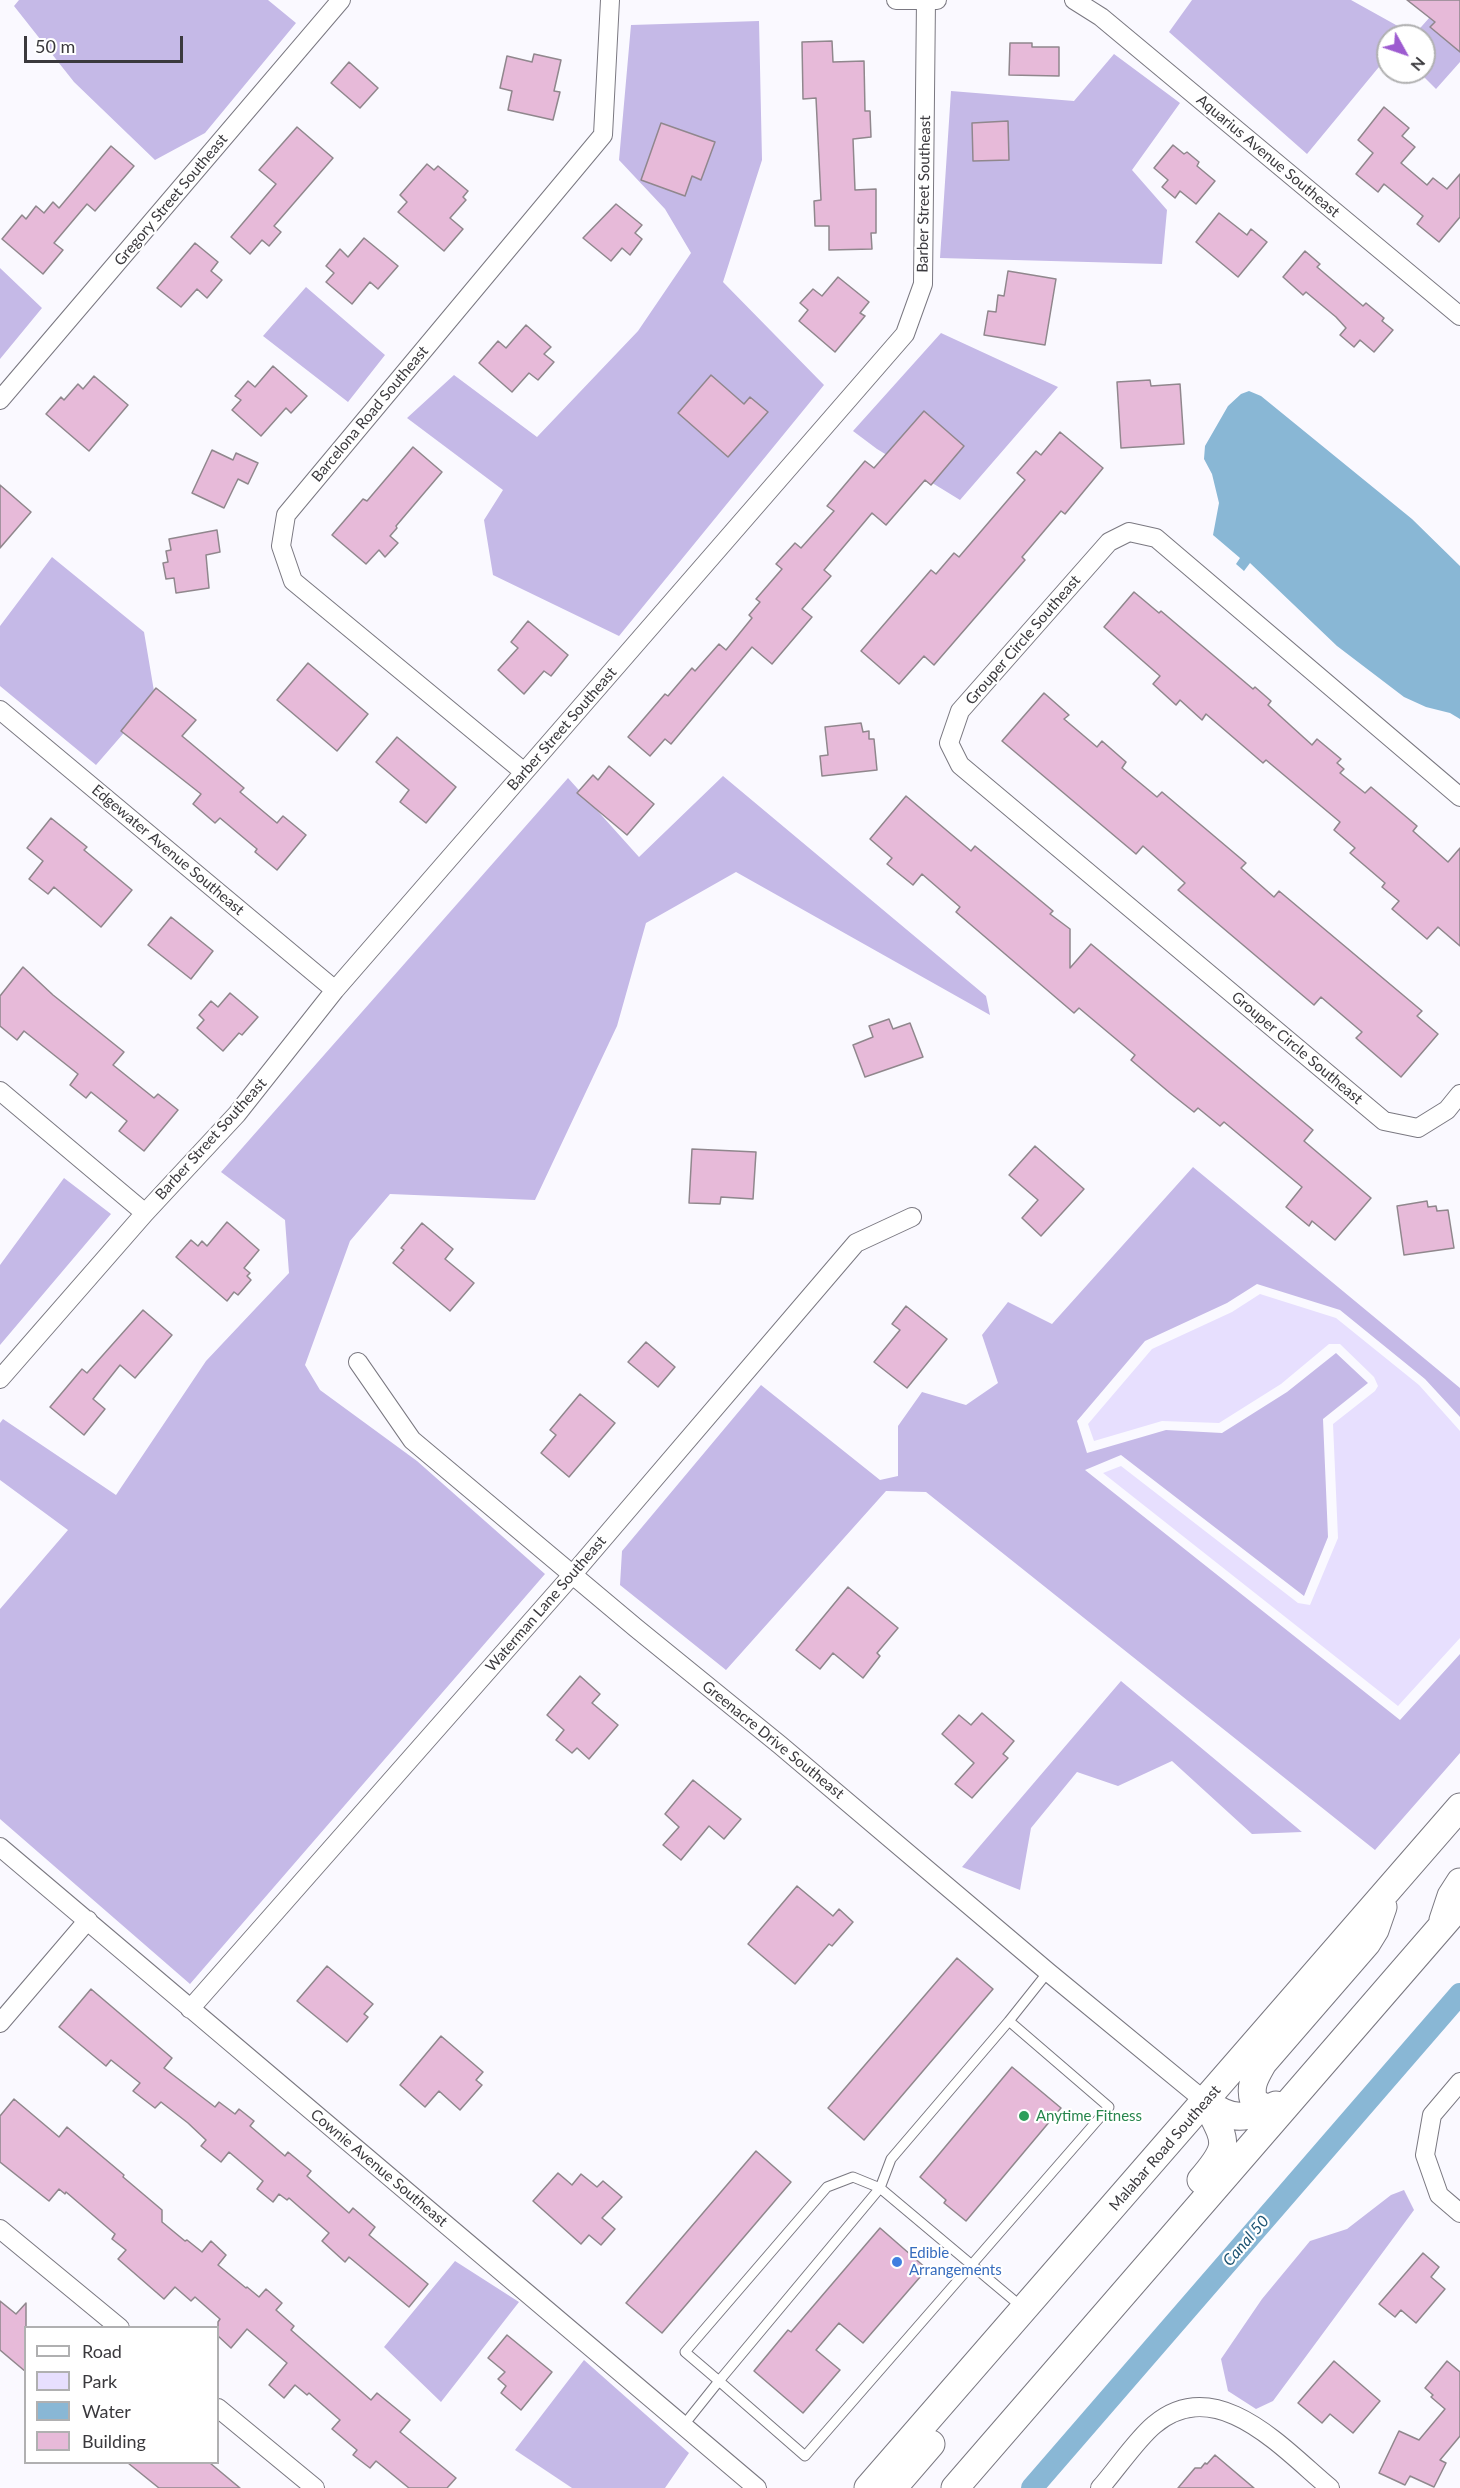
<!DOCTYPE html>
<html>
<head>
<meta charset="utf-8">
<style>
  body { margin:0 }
  #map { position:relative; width:1460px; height:2488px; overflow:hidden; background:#faf9ff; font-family:Lato,sans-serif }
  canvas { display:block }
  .legend { position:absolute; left:24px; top:2326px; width:195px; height:138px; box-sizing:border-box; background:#fff; border:2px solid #b0b0b1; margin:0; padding:8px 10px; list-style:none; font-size:18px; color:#3a393d }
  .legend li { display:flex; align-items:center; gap:12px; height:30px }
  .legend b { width:30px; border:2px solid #b0b0b1 }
  .north { position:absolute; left:1376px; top:24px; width:60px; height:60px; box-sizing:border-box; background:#fff; border:2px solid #b0b0b1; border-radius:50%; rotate:130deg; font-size:16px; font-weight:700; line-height:24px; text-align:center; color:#3a393d }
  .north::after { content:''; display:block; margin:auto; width:21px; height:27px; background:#9d5bd0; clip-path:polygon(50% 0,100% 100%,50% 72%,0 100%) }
  .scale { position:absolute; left:24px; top:36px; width:159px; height:27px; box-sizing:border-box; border:3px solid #3a393d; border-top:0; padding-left:8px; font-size:18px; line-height:21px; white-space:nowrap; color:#3a393d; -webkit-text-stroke:4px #fff; paint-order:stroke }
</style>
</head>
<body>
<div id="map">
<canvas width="1460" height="2488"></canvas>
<ul class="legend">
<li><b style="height:8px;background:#fff"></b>Road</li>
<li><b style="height:16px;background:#e7dffe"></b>Park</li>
<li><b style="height:16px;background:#89b7d5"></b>Water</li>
<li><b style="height:16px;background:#e7bad9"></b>Building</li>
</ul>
<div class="north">N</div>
<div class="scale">50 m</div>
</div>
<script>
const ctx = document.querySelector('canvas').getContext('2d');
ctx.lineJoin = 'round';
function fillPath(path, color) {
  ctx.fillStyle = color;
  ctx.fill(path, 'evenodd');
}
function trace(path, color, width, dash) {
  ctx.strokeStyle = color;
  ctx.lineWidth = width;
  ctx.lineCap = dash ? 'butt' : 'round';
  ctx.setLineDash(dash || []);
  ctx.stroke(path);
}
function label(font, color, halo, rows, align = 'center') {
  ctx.font = font + ' Lato,sans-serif';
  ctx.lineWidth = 4.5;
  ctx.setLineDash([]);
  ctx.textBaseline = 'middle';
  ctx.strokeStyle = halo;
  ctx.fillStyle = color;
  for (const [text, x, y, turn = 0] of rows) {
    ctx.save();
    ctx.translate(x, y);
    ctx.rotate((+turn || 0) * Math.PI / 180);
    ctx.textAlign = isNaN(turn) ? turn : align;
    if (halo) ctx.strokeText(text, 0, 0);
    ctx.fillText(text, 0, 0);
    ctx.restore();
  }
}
fillPath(new Path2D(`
  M1260 1294 1336 1318 1419 1385 1460 1431V1638L1398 1706 1103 1473 1121 1466 1298 1603 1310 1605 1338 1538 1333 1424 1375 1391 1378 1386 1374 1377 1340 1344H1329L1281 1384 1219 1423 1162 1421 1094 1441 1088 1424 1152 1349 1232 1312Z`), '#e7dffe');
fillPath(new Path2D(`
  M19 0H268L296 23 205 133 155 160 74 82 14 6Z
  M1192 0H1351L1414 35 1445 0H1460V62L1436 89 1419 72H1424V36H1388V56L1307 154 1169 32Z
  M759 21 762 160 723 282 824 385 619 636 493 575 484 520 503 490 407 418 454 375 537 437 638 331 691 253 665 209 619 160 631 25Z
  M1114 54 1180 103 1132 170 1167 210 1162 264 940 258 951 91 1074 101Z
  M0 268 42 308 0 359Z
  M306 287 385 355 348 402 263 336Z
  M941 333 1058 387 960 500 877 449 853 431Z
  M52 557 144 632 155 697 96 765 0 686V626Z
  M723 776 986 996 990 1015 736 872 646 923 617 1026 535 1200 390 1194 350 1241 305 1365 320 1390 417 1461 545 1574 190 1984 0 1819V1609L68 1530 0 1480V1423L3 1419 116 1495 206 1361 289 1273 285 1220 221 1172 568 778 639 857Z
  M1193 1167 1460 1388V1417L1425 1379 1340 1310 1257 1284 1227 1303 1145 1341 1077 1421 1087 1453 1166 1430 1222 1433 1287 1392 1336 1353 1368 1383 1323 1419 1328 1537 1304 1596 1121 1455 1085 1470 1400 1720 1460 1654V1753L1375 1850 926 1492 886 1491 726 1670 620 1585 622 1551 761 1385 880 1480 898 1476V1426L922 1392 966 1405 998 1383 982 1335 1008 1302 1052 1324Z
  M64 1178 111 1214 0 1345V1265Z
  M1121 1681 1302 1832 1252 1834 1172 1761 1118 1786 1077 1772 1031 1828 1020 1890 962 1867Z
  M1404 2190 1414 2210 1273 2401 1256 2409 1228 2391 1221 2359 1262 2299 1310 2241 1347 2229 1391 2195Z
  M455 2261 519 2302 441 2402 384 2347Z
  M584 2360 689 2453 665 2488H572L515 2450Z`), '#c5b9e7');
fillPath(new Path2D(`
  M1249 391 1261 396 1412 519 1460 566V719L1450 713 1426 707 1404 697 1337 646 1250 563 1244 571 1236 564 1240 558 1213 535 1219 503 1212 474 1204 459 1205 446 1228 406 1241 394Z`), '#89b7d5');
trace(new Path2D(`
  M1032 2488 1460 1994`), '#89b7d5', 22);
const building = new Path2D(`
  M1407 0H1460V52L1430 27 1435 22Z
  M832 41 833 62 864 61 865 111H870L871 137 853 139 855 190 876 189V233H871L872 249 829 250V226H815L814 201 821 200 816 98 803 99 802 42Z
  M1010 43H1032V47H1059V76L1009 75Z
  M534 54 561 60 554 91 560 92 553 120 508 110 512 91 500 88 507 56 532 62Z
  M349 62 378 88 360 108 331 83Z
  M1384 107 1409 128 1402 136 1415 147 1401 163 1427 185 1433 178 1447 189 1460 174V217L1439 242 1417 224 1423 216 1384 184 1378 192 1356 174 1373 153 1358 140Z
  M1008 121 1009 160 973 161 972 123Z
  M661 123 715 142 701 180 692 176 685 196 641 180Z
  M297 127 333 158 274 226 281 232 269 246 262 240 250 254 231 237 276 184 259 170Z
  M1173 145 1184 154 1187 152 1199 162 1197 166 1215 181 1196 204 1180 191 1175 198 1162 187 1168 180 1154 168Z
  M111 146 134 166 95 211 87 204 54 243 63 250 43 274 2 239 22 215 26 219 36 206 44 213 53 202 59 208Z
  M427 164 434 170 438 166 468 191 463 197 466 200 450 218 463 229 444 251 398 212 407 202 400 195Z
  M616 204 642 225 635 233 642 239 630 255 622 248 611 261 583 238Z
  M1219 213 1247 235 1251 229 1267 242 1238 277 1196 242Z
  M364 238 398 266 378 289 370 282 352 304 326 282 334 273 326 266 340 249 348 257Z
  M195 243 218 262 211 271 222 280 207 298 197 289 181 307 157 288Z
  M1305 251 1320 264 1317 267 1363 306 1366 303 1384 318 1382 321 1393 330 1374 352 1360 340 1354 347 1340 335 1346 328 1336 317 1306 292 1303 295 1283 277Z
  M1008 271 1056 279 1045 345 984 335 988 311 996 312 998 295 1004 296Z
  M838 277 869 302 860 313 865 316 835 352 799 321 808 310 800 303 813 289 822 296Z
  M526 325 551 347 544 354 554 362 538 380 529 373 512 392 479 363 498 341 506 348Z
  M273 366 307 396 291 413 286 408 261 436 232 410 241 400 235 396 248 381 255 387Z
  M711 375 744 404 750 397 768 412 728 457 678 413Z
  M94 376 128 405 89 451 46 414 61 397 64 400 78 384 83 389Z
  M1150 380 1151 386 1180 384 1184 444 1121 448 1117 382Z
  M924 411 964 446 931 485 925 480 886 525 872 513 824 570 831 576 802 609 812 617 772 664 752 647 671 744 665 739 650 756 628 737 665 694 668 696 692 668 695 671 719 644 726 650 752 618 749 615 760 602 756 599 782 569 776 564 795 543 801 548 834 511 827 506 865 461 874 468Z
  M1060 432 1103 468 1065 514 1061 511 1022 557 1025 560 934 665 924 656 899 684 861 651 931 570 936 574 954 553 959 557 1025 480 1017 473 1036 451 1041 455Z
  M413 447 442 472 396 526 397 528 390 536 398 543 385 557 379 550 366 564 332 535 363 499 367 501Z
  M212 450 233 460 236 453 258 463 248 484 238 479 224 508 192 493Z
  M0 485 31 512 0 548Z
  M217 530 220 552 206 555 209 588 176 593 174 578 166 579 163 563 168 562 166 551 171 550 169 539Z
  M1134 592 1159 613 1161 611 1253 689 1255 687 1271 701 1268 705 1312 745 1317 739 1341 759 1337 763 1344 769 1340 773 1365 793 1371 787 1417 826 1413 831 1448 862 1460 848V946L1438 927 1427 939 1392 909 1399 901 1382 887 1385 883 1350 853 1355 848 1334 830 1340 822 1266 760 1263 763 1206 714 1202 720 1180 700 1176 705 1153 684 1160 676 1104 627Z
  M528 621 568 655 551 676 544 671 524 694 498 670 518 648 511 642Z
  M308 663 368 714 337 751 277 700Z
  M156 688 196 720 182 736 244 788 240 792 277 823 283 816 306 835 277 870 255 852 257 849 220 818 215 823 193 804 201 794 121 731Z
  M1044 693 1069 715 1064 719 1097 747 1102 741 1126 762 1122 768 1157 797 1162 792 1246 863 1241 868 1274 897 1279 891 1422 1011 1417 1016 1438 1034 1401 1077 1356 1038 1362 1032 1321 997 1314 1005 1178 890 1185 883 1143 846 1136 854 1002 741Z
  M861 723 863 732 869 731V739H874L877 770 822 776 820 756 828 755 825 727Z
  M397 737 456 787 426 823 400 802 409 790 376 762Z
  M609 766 654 804 627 835 577 793 593 775 598 780Z
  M906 796 971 851 975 846 1053 911 1050 914 1070 929V968L1091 944 1313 1130 1304 1141 1371 1198 1335 1240 1312 1221 1309 1226 1286 1207 1302 1187 1224 1122 1220 1126 1198 1108 1194 1112 1170 1093 1131 1060 1135 1055 1079 1008 1074 1013 956 912 960 907 922 874 913 885 887 864 892 858 870 839Z
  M51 818 87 847 84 850 132 890 101 927 54 887 48 894 29 879 43 861 27 848Z
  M171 917 213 951 191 979 148 945Z
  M23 967 53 995 124 1052 113 1065 154 1098 158 1094 178 1110 144 1151 119 1131 127 1121 91 1092 86 1098 70 1085 78 1074 24 1031 17 1040 0 1026V996Z
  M230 993 258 1017 242 1035 239 1033 223 1051 197 1028 204 1020 199 1015 211 1001 218 1007Z
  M889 1019 893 1029 910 1023 923 1057 865 1077 853 1045 873 1037 869 1026Z
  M1035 1146 1084 1189 1041 1236 1022 1218 1038 1200 1009 1175Z
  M692 1149 756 1152 753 1199 721 1197 720 1204 689 1203Z
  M1427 1201 1428 1207 1436 1206 1437 1211 1448 1210 1454 1248 1404 1255 1397 1206Z
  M227 1222 259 1250 244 1268 250 1273 247 1276 251 1280 238 1295 234 1292 227 1301 176 1257 191 1240 198 1246 202 1241 207 1246Z
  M422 1223 453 1249 445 1259 474 1283 450 1311 393 1263 404 1250 401 1248Z
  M906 1306 947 1339 907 1388 874 1362 900 1330 892 1324Z
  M143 1310 172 1335 135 1378 120 1365 93 1399 105 1409 84 1435 50 1407 82 1369 87 1373Z
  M646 1342 675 1367 658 1387 628 1362Z
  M580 1394 615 1423 569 1477 541 1453 556 1435 550 1430Z
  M848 1587 898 1628 877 1653 880 1656 863 1678 833 1653 820 1669 796 1650Z
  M580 1676 600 1694 592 1703 618 1725 589 1759 577 1748 572 1753 556 1740 564 1730 547 1715Z
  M982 1713 1014 1741 1003 1754 1008 1758 972 1798 955 1784 974 1763 942 1734 959 1715 971 1725Z
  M693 1780 741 1819 724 1839 709 1826 681 1860 663 1845 679 1827 665 1814Z
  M797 1886 833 1916 839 1909 853 1922 832 1946 829 1944 795 1984 748 1944Z
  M957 1958 993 1989 864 2140 828 2108Z
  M327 1966 373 2004 364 2014 368 2017 347 2042 297 2001Z
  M91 1989 172 2058 164 2068 215 2107 219 2102 235 2114 239 2109 254 2121 250 2126 285 2156 288 2152 311 2171 307 2176 349 2213 353 2208 375 2227 369 2235 428 2284 409 2307 349 2257 345 2262 322 2241 329 2233 289 2198 287 2200 279 2194 273 2202 257 2189 263 2181 229 2152 221 2162 201 2146 206 2140 188 2123 161 2102 155 2108 133 2091 140 2083 111 2060 106 2066 59 2027Z
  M441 2036 483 2072 476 2080 482 2085 460 2110 439 2091 425 2107 400 2085Z
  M1012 2067 1061 2108 966 2221 944 2203 946 2200 920 2177Z
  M14 2099 59 2137 67 2127 124 2175 123 2177 162 2210V2222L185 2241 187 2240 202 2252 211 2241 226 2255 218 2265 246 2288 247 2287 259 2297 266 2289 282 2303 276 2310 294 2326 291 2330 371 2400 377 2393 410 2420 400 2432 456 2478 447 2488H409L376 2461 370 2468 353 2455 357 2450 332 2429 340 2420 309 2393 307 2395 295 2385 284 2398 269 2385 287 2363 247 2329 231 2348 218 2336V2322L220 2319 195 2297 191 2301 175 2287 164 2299 118 2259 126 2250 112 2239 115 2234 66 2192 65 2194 59 2189 49 2201 0 2162V2116Z
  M756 2151 791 2182 662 2333 626 2303Z
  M558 2173 572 2185 581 2174 597 2187 603 2181 622 2197 602 2218 615 2229 601 2245 589 2235 581 2244 533 2201Z
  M880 2228 927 2269 863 2343 839 2323 816 2350 840 2370 803 2413 754 2371 788 2330 791 2332Z
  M1423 2253 1439 2267 1431 2277 1445 2289 1416 2323 1401 2310 1395 2317 1379 2304Z
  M0 2301 16 2314 26 2303V2372L0 2350Z
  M507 2335 552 2372 521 2410 501 2393 506 2386 498 2379 505 2372 488 2358Z
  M1334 2361 1380 2401 1353 2433 1330 2414 1322 2423 1298 2403Z
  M1447 2361 1460 2372V2436L1440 2460 1446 2463 1434 2487 1410 2476 1405 2485 1379 2473 1399 2431 1419 2440 1445 2409 1431 2397 1433 2395 1425 2388Z
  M1215 2455 1254 2488H1178L1195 2468H1201L1205 2463 1207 2464Z
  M128 2463H210L240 2488H159Z`);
fillPath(building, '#e7bad9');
trace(building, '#90878d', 1.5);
const service = new Path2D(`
  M1009 2021 891 2159 880 2188 853 2177 827 2187 685 2352 719 2381 880 2188 1023 2308
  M683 2426 719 2381 805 2456 1109 2107 1009 2021 1048 1972`);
const minor = new Path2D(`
  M896 0H937
  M1074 0 1101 17 1460 316
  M0 400 341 0
  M0 710 335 990
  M524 772 293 581 281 546 286 515 603 135 610 0
  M1460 797 1156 538 1129 532 1109 542 960 711 949 743 960 765 1384 1121 1418 1128 1447 1110 1460 1094
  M0 1091 145 1213
  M358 1362 412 1440 636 1628 780 1745 1048 1972 1206 2102
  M0 1379 145 1213 237 1114 335 990 905 334 923 284 926 0
  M0 1847 757 2488
  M190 2009 573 1574 856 1243 912 1217
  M0 2023 88 1920
  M1460 2082 1432 2115 1425 2155 1439 2195 1460 2213
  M0 2229 120 2328
  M218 2408 315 2488
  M1100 2488C1116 2470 1137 2439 1154 2425 1217 2372 1284 2450 1330 2488`);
const secondary = new Path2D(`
  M1443 1920 1451 1896 1460 1882
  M1206 2102C1233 2122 1246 2119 1276 2105
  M1268 2109 1254 2102C1249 2086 1255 2077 1263 2063L1367 1943 1375 1930 1383 1907
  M1201 2180C1232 2144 1226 2142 1206 2102
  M868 2488 1460 1807
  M893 2488 931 2444
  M955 2488 1460 1905`);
trace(service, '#7a7881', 11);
trace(minor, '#7a7881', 20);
trace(secondary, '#7a7881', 29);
trace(service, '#fff', 9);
trace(minor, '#fff', 18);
trace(secondary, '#fff', 27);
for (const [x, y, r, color] of [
  [1024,2116,6,"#2e9e5b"],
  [897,2262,6,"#3f7fe0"]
]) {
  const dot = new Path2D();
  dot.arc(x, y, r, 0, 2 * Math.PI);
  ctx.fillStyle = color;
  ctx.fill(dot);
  trace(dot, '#fff', 2);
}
label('15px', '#3a393d', '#fff', [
  ["Aquarius Avenue Southeast",1268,156,40],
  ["Barber Street Southeast",924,194,-89],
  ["Gregory Street Southeast",171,200,-50],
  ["Barcelona Road Southeast",370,414,-50],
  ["Grouper Circle Southeast",1023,640,-49],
  ["Barber Street Southeast",562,729,-49],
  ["Edgewater Avenue Southeast",168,850,40],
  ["Grouper Circle Southeast",1297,1048,40],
  ["Barber Street Southeast",211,1139,-48],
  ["Waterman Lane Southeast",546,1604,-49],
  ["Greenacre Drive Southeast",773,1740,39],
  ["Malabar Road Southeast",1165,2148,-49],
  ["Cownie Avenue Southeast",379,2168,40]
]);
label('15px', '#27864d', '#fff', [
  ["Anytime Fitness",1036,2116]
], 'left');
label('15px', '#366cbe', '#fff', [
  ["Edible",909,2253],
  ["Arrangements",909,2270]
], 'left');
label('italic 16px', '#1c5372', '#fff', [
  ["Canal 50",1246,2241,-49]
]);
</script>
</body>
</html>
